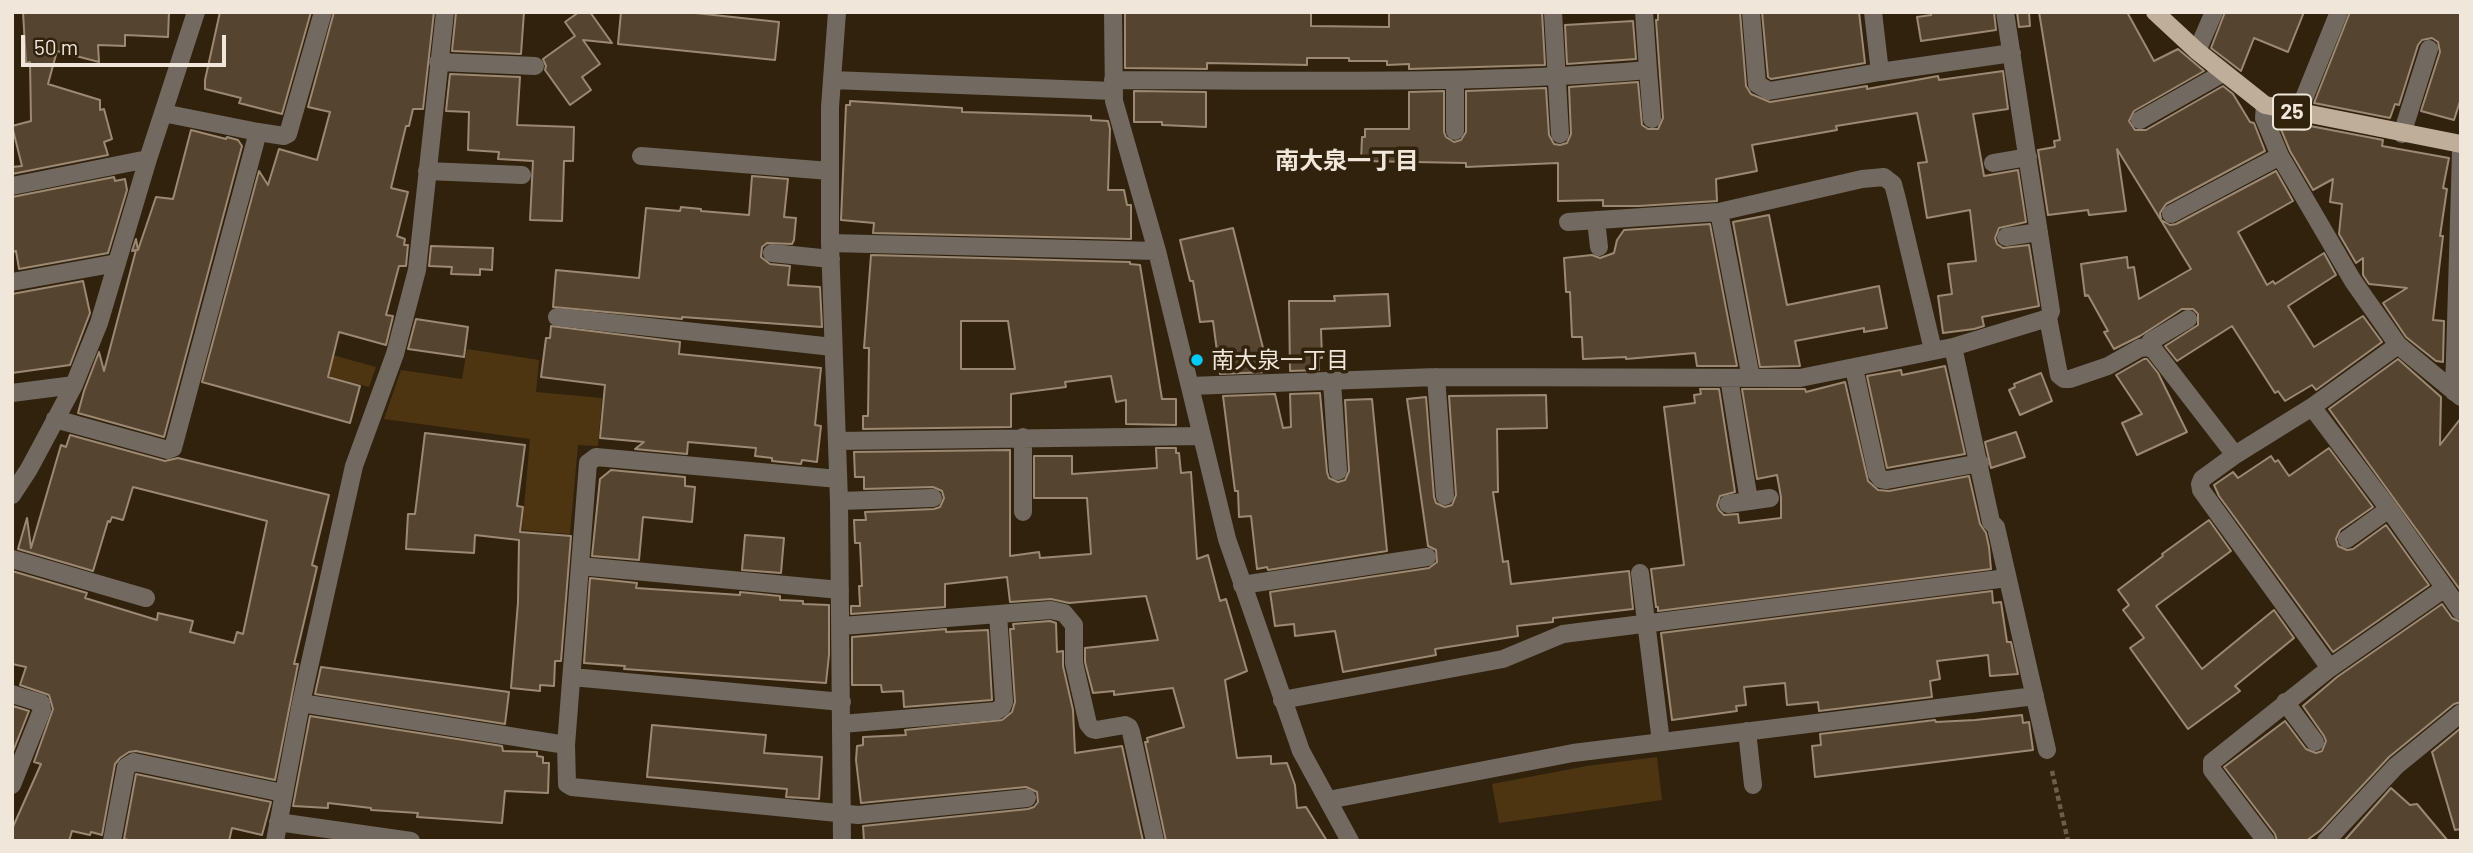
<!DOCTYPE html>
<html>
<head>
<meta charset="utf-8">
<style>
  body { margin:0 }
  #map { position:relative; width:2473px; height:853px; overflow:hidden; background:#31220e; font-family:Barlow,sans-serif }
  canvas { display:block }
  .frame { position:absolute; inset:0; border:14px solid #f1e6da; pointer-events:none }
  .scale { position:absolute; left:21px; top:35px; width:205px; height:32px; box-sizing:border-box; border:4px solid #f1e6da; border-top:0; padding-left:9px; font-size:21px; line-height:24px; white-space:nowrap; color:#f1e6da; -webkit-text-stroke:5px #31220e; paint-order:stroke }
</style>
</head>
<body>
<div id="map">
<canvas width="2473" height="853"></canvas>
<div class="frame"></div>
<div class="scale">50 m</div>
</div>
<script>
const ctx = document.querySelector('canvas').getContext('2d');
ctx.lineJoin = 'round';
function fillPath(path, color) {
  ctx.fillStyle = color;
  ctx.fill(path, 'evenodd');
}
function trace(path, color, width, dash) {
  ctx.strokeStyle = color;
  ctx.lineWidth = width;
  ctx.lineCap = dash ? 'butt' : 'round';
  ctx.setLineDash(dash || []);
  ctx.stroke(path);
}
function label(font, color, halo, rows, align = 'center') {
  ctx.font = font + ' Barlow,"Noto Sans JP",sans-serif';
  ctx.lineWidth = 7;
  ctx.setLineDash([]);
  ctx.textBaseline = 'middle';
  ctx.strokeStyle = halo;
  ctx.fillStyle = color;
  for (const [text, x, y, turn = 0] of rows) {
    ctx.save();
    ctx.translate(x, y);
    ctx.rotate((+turn || 0) * Math.PI / 180);
    ctx.textAlign = isNaN(turn) ? turn : align;
    if (halo) ctx.strokeText(text, 0, 0);
    ctx.fillText(text, 0, 0);
    ctx.restore();
  }
}
fillPath(new Path2D(`
  M220 324 376 367 369 387 215 344Z
  M467 349 539 360 536 392 602 398 598 446 578 445 570 534 522 530 530 439 384 419 401 370 462 379Z
  M1657 757 1662 800 1499 823 1492 784 1587 766Z`), '#4e3511');
const building = new Path2D(`
  M23 12H169L168 37 125 35V46L98 45 99 62 57 51 48 84 100 100V110L104 109 112 139 104 142 108 155 12 174V167L22 166 12 126 31 121 30 62 26 63Z
  M220 12H311L282 114 239 103 241 98 205 89V80Z
  M334 12H434L423 109H413L409 126H406L391 188 408 192 397 236 405 239 404 245H408L406 266H399L386 315 393 316 386 345 339 332 328 377 360 386 350 423 202 382 259 171 268 185 279 149 317 160 330 112 308 107Z
  M456 12H524L521 54 452 51Z
  M579 12H590L612 43 583 40 600 64 582 77 591 90 570 105 545 70 546 66 543 59 575 36 565 22Z
  M621 12H686L779 22 775 60 618 44Z
  M1125 12H1311V26L1389 27V12H1542L1545 65 1409 69V64L1387 65V61H1349V58H1307V65L1207 63V69L1125 68Z
  M1658 12H1740L1746 86 1751 94 1770 102 1867 86V89L1938 76 1939 80 2003 71 2008 109 1973 114 1984 176 2018 170 2026 222 1999 228 1995 238 1997 244 2003 248 2029 245 2039 306 1982 317 1984 326 1974 329 1943 333 1938 296 1952 294 1948 264 1976 261 1970 210 1927 218 1918 163 1927 162 1917 113 1836 126 1837 130 1752 145 1757 171 1716 179 1717 201 1639 206H1603V200L1558 201V163L1466 167V163L1361 161 1362 137H1365V129H1409V92L1444 91V132L1446 137 1454 142 1461 140 1466 132V91L1546 88 1549 135 1554 144 1560 145 1567 143 1571 134 1569 87 1638 82 1642 125 1648 129H1658L1663 118 1656 20H1658Z
  M1762 12H1859L1865 63 1771 79 1768 77Z
  M1931 12H1994L1996 30 1921 41 1917 17 1931 15Z
  M2017 12H2029L2030 26 2019 27Z
  M2039 12H2127L2154 61 2178 49 2204 71 2134 111 2129 121 2135 130H2146L2223 86 2233 94 2250 122 2254 123 2265 151 2166 204 2160 213 2161 220 2170 225 2176 224 2276 171 2293 201 2238 232 2267 285 2273 281 2275 284 2324 253 2336 275 2288 306 2314 347 2363 316 2382 342 2316 390 2312 385 2285 401 2278 391 2275 393 2232 326 2177 361 2165 346 2198 325V314L2193 309H2182L2140 336 2114 349 2104 332 2108 331 2088 295 2085 296 2081 264 2127 257 2128 268 2134 267 2139 299 2191 269 2117 149 2126 211 2089 215 2088 210 2048 215 2038 150 2055 147 2054 141 2060 140Z
  M2225 12H2304L2288 52 2254 38 2241 71 2211 48Z
  M2350 12H2461V98L2454 120 2421 111 2440 52 2438 42 2432 38 2422 40 2418 45 2399 105 2395 104 2390 118 2314 103Z
  M1633 21 1636 59 1567 64 1565 25Z
  M450 74 520 77 517 125 574 127 573 161H564L562 221 530 220 533 161 498 159 499 152 468 150 469 112 446 111Z
  M1134 91 1206 92V127L1162 125V122H1134Z
  M850 101 962 108V112L1091 116V120L1108 121 1110 129 1108 190H1124L1127 205H1131V239L873 233 874 223 841 220 846 105H850Z
  M2305 125 2383 140 2382 146 2449 158 2443 188 2447 189 2440 236H2443L2433 320 2444 321 2443 362 2436 361 2406 337 2383 303 2407 288 2369 284 2363 275V258L2356 263 2339 234 2342 204 2330 202 2333 179 2313 190 2290 151 2280 127 2304 130Z
  M191 130 226 139 227 137 238 140 242 146 164 437 78 413 84 391 99 352 104 371 136 250 132 251 136 239 138 250 156 197 173 199Z
  M752 176 788 179 784 217 796 218 794 240 792 244 767 243 762 247 761 257 770 264 790 266 788 285 820 287 822 327 682 317V319L553 307 556 270 639 278 646 208 680 211 681 207 701 209V211L749 215Z
  M114 177 115 181 125 179 127 190 108 253 19 269 16 251 12 252V197Z
  M1769 215 1787 305 1879 286 1887 328 1864 332V328L1795 341 1800 366 1760 367 1733 222Z
  M1710 224 1737 366H1697L1695 353 1626 359V357L1583 359 1582 337H1572L1570 292H1566L1564 258 1592 255 1600 258 1614 253 1617 240 1624 230Z
  M1233 228 1269 372 1220 374 1213 321 1200 322 1193 281H1190L1180 240Z
  M431 246 493 248 492 270 480 269V275L451 274 452 267 429 266Z
  M871 255 1130 262V264L1140 265 1162 399H1176V425L1126 424V400L1116 402 1111 376 1065 382 1066 387 1011 394V427L863 429V416H868L869 348H864ZM961 321H1008L1015 369H961Z
  M83 281 90 313 70 365 12 373V294Z
  M1388 294 1390 326 1321 329 1322 358H1319V370L1290 371 1289 301H1335L1334 296Z
  M416 319 468 327 464 357 408 349Z
  M551 326 680 342 679 354 821 368 815 425 821 426 817 462 802 460 801 464 772 461V458L755 456 756 448 688 442 687 454 635 449 644 442 600 438 605 385 541 377 546 338H550Z
  M2144 359H2147L2158 373 2187 432 2137 455 2122 423 2142 414 2116 375Z
  M2398 359 2441 397 2440 445 2461 418V591L2329 409Z
  M1945 366 1965 454 1887 468 1867 376 1901 370 1902 375Z
  M2041 373 2052 401 2020 415 2009 390 2015 387 2014 384Z
  M1845 382 1868 481 1878 490 1889 491 1969 476 1980 524 1986 533 1989 547 1991 569 1658 611V607H1656L1651 569 1684 565 1664 407 1695 403 1694 395 1701 394 1700 389H1719L1735 492 1720 496 1717 505 1719 510 1724 515 1738 514 1739 523 1781 518V497L1777 475 1757 479 1742 389H1805L1806 392Z
  M1320 393 1327 472 1329 478 1338 482 1345 480 1349 471 1345 400 1372 399 1387 551 1268 570 1267 567 1257 569 1251 516 1239 517 1238 491H1235L1223 396 1275 394 1283 428 1291 427 1290 394Z
  M1546 395 1547 428 1497 429 1498 492H1493L1503 562 1508 561 1511 584 1629 571 1633 609 1553 618V622L1517 626 1518 636 1435 649 1436 655 1343 672 1335 631 1295 636 1294 624 1275 626 1270 592 1429 568 1437 562 1436 550 1428 546 1407 399 1426 397 1434 497 1436 503 1445 507 1452 505 1456 495 1449 396Z
  M2016 432 2025 457 1991 468 1985 442Z
  M425 433 525 445 517 506 523 507 520 532 571 536 561 661H555L554 686 540 685V691L511 688 518 602 519 540 475 535 474 553 406 549 408 514H415Z
  M70 435 165 461 178 458 329 495 312 565 317 567 294 664H298L275 780 136 751 129 752 120 758 115 764 102 835 91 832 90 835 72 831 69 841H12V829L41 764 34 762 53 709 49 695 20 685 26 667 12 664V571L87 593 85 598 157 620 158 613 193 621 190 632 234 643 237 632 243 634 267 521 133 487 123 520 112 517 110 522 108 521 93 571 18 549 27 518 31 548 61 445 66 447Z
  M1156 448H1176V453H1179L1181 473 1191 472 1197 559 1208 555 1220 601 1226 599 1247 671 1225 680 1237 758 1271 756V764L1287 763 1295 785 1297 808 1306 807 1327 841H1166L1145 742H1148L1147 738 1184 727 1173 688 1114 695V691L1093 693 1085 662V648L1158 640 1146 596 1069 603 1051 599 1010 602 1007 577 945 584V607L851 614V606H860L859 586H862L860 543H855L854 520H866L865 512 934 509 940 507 944 498 942 491 933 487 864 489V477H855L854 452 1010 450V556L1039 552 1040 558 1091 554 1087 498H1034V456H1072V474L1157 468Z
  M2329 448 2373 507 2340 530 2336 539 2338 546 2347 550 2353 549 2386 525 2429 585 2333 652 2219 496 2214 485 2233 472 2238 478 2271 456 2275 462 2278 460 2289 476Z
  M611 470 685 477V486L695 487 692 522 643 517 639 560 592 556 600 479Z
  M2209 520 2231 551 2156 606 2202 669 2274 610 2294 638 2235 686 2240 691 2188 729 2130 648 2144 638 2123 610 2129 605 2118 590 2163 556 2162 554Z
  M745 535 784 538 781 573 742 570Z
  M590 578 637 583 636 588 740 595V592L780 596V600L803 601V604L829 605V655L826 683 624 669 625 666 584 663Z
  M1992 591 1993 603 2001 602 2007 642H2011L2018 674 1990 676 1988 655 1937 661 1940 679 1930 681 1932 697 1819 711 1818 702 1787 705 1785 683 1744 687 1746 705 1736 706 1737 711 1672 720 1661 633Z
  M2442 604 2452 618 2461 622V702L2454 704 2389 757 2321 830 2306 841H2277L2275 834 2224 767 2285 721 2306 749 2316 753 2322 751 2326 741 2324 736 2303 706 2337 677Z
  M1050 621 1056 623 1057 652 1063 651V666L1073 710 1075 753 1122 746 1143 841H864L863 826 1028 809 1034 807 1038 802 1037 792 1026 787 861 803 856 760 857 746 863 745V737L906 735 905 730 1002 720 1012 712 1015 702 1010 629H1014L1013 624Z
  M946 629V632L988 630 992 700 904 707 903 691 882 692 881 685H852V637Z
  M321 667 509 692 505 724 315 694Z
  M13 706 29 711 12 754V710Z
  M2022 715 2023 723 2029 722 2033 750 1815 777 1812 746 1821 745 1820 734 1935 720 1936 722 1975 720Z
  M310 716 502 746 503 751 537 752V756L543 757V763H549L548 793 505 791 502 823 417 817 418 813 371 810V808L328 803V808L293 806Z
  M652 725 766 735 764 753 822 757 819 799 786 797 787 789 647 777Z
  M2461 728V829L2455 830 2432 752Z
  M136 774 271 802 262 835 232 828 229 841H133L124 839Z
  M2391 788 2410 805 2417 804 2448 841H2344Z`);
fillPath(building, '#554530');
trace(building, '#9c8973', 2);
trace(new Path2D(`
  M2052 771 2068 841`), '#6c5e4c', 4.5, [5, 3.5]);
trace(new Path2D(`
  M837 12 830 107V243L839 501 842 841
  M1113 12 1114 101 1157 251 1227 539 1301 751 1350 841
  M1553 12 1560 134
  M1751 12 1757 84 1769 91 1880 72 1873 12
  M2005 12 2051 311 2048 318 2059 375 2064 379H2070L2108 366 2140 348 2147 347 2154 350 2235 455
  M2197 51 2214 12
  M438 62 535 66
  M1648 70 1652 119
  M1880 72 2012 53
  M832 80 1113 91
  M1113 80C1291 80 1470 85 1648 70L1644 12
  M1455 82V131
  M2265 105 2264 118 2280 156 2353 281 2398 345 2461 397
  M2298 113 2339 12
  M2140 120 2223 73
  M258 132 284 136 288 134 323 12
  M2402 134 2429 49
  M641 156 830 171
  M1993 163 2028 157
  M427 171 522 175
  M12 186 148 159
  M1719 212 1862 179 1884 177 1893 184 1897 199 1933 350
  M2171 214 2280 156
  M1596 220 1599 247
  M1568 222 1719 212 1751 378
  M2006 237 2039 232
  M830 243 1157 251
  M772 253 831 259
  M12 282 117 263
  M557 317 833 347
  M1953 347 1991 522 1996 527 2047 750
  M2147 347 2151 341 2188 319
  M1854 368 1877 474 1881 479 1887 480 1980 463
  M1436 377 1445 496
  M1332 382 1338 471
  M1190 386 1436 377 1800 378 1953 347 2048 318
  M2454 392 2461 151
  M12 393 74 385
  M2312 407 2389 509 2461 611
  M55 419 168 450 173 448 258 132 163 113
  M1023 437V512
  M837 441 1202 436
  M838 479 596 457 588 463 566 745 567 784 572 787 858 815 1027 798
  M12 495 29 469 74 385 99 323 148 159 196 12
  M839 501 933 498
  M1749 501 1770 498
  M1728 504 1749 501 1729 378
  M2347 539 2389 509
  M12 559 146 598
  M580 566 840 590
  M1640 573 1661 742
  M1242 585 1427 557
  M842 626 1051 610 1064 613 1074 625V663L1088 724 1092 729 1096 730 1125 725 1129 727 1131 732 1155 841
  M2330 668 2201 490 2200 484 2202 479 2235 455 2312 407 2398 345
  M572 677 842 702
  M12 694 41 703 42 710 12 785
  M1282 700 1503 659 1563 634 2007 578
  M2285 702 2315 742
  M301 703 566 745
  M842 724 996 711 1002 707 1004 702 998 614
  M1747 731 1753 785
  M1328 800 1573 753 2035 696
  M278 822 411 841
  M112 841 126 767 134 762 283 793
  M275 841 301 703 354 466 395 354 417 270 445 12
  M2266 841 2212 770V762L2330 668 2445 588
  M2326 841 2396 766 2461 713`), '#726a60', 18);
trace(new Path2D(`
  M2155 12 2197 51 2265 105 2461 144`), '#bfae9a', 18);
for (const [x, y, r, color] of [
  [1197,360,7,"#02cbf9"]
]) {
  const dot = new Path2D();
  dot.arc(x, y, r, 0, 2 * Math.PI);
  ctx.fillStyle = color;
  ctx.fill(dot);
  trace(dot, '#31220e', 2.5);
}
for (const [x, y, w] of [
  [2292,112,38]
]) {
  const box = new Path2D();
  box.roundRect(x - w / 2, y - 17.5, w, 35, 5);
  ctx.fillStyle = '#31220e';
  ctx.fill(box);
  trace(box, '#f1e6da', 2);
}
label('bold 21px', '#f1e6da', null, [
  ["25",2292,112]
]);
label('23px', '#f1e6da', '#31220e', [
  ["南大泉一丁目",1211,360]
], 'left');
label('bold 24px', '#f1e6da', '#31220e', [
  ["南大泉一丁目",1347,161]
]);
</script>
</body>
</html>
